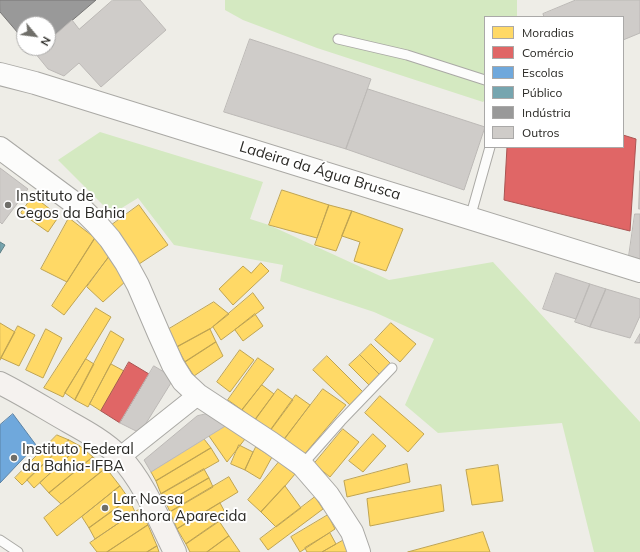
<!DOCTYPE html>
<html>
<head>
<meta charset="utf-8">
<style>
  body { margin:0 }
  #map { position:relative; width:640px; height:552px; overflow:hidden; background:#eeede7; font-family:Mulish,sans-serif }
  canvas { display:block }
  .legend { position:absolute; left:484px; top:16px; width:140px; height:132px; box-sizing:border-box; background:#fff; border:1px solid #aaa9a8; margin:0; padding:5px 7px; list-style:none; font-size:12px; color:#2a2925 }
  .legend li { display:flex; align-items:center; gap:8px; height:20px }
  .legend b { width:20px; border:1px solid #aaa9a8 }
  .north { position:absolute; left:16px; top:16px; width:40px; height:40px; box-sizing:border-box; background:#fff; border:1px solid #aaa9a8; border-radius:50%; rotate:119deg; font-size:11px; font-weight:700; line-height:16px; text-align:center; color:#2a2925 }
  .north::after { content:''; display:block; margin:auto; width:14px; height:18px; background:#6f6e69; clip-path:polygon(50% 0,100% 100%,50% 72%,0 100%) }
</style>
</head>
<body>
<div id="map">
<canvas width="640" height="552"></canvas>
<ul class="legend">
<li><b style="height:11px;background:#ffd966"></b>Moradias</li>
<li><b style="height:11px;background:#e06666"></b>Comércio</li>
<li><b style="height:11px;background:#6fa8dc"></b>Escolas</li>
<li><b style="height:11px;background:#76a5af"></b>Público</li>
<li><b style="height:11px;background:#999"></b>Indústria</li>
<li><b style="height:11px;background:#cfccc9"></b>Outros</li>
</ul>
<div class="north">N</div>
</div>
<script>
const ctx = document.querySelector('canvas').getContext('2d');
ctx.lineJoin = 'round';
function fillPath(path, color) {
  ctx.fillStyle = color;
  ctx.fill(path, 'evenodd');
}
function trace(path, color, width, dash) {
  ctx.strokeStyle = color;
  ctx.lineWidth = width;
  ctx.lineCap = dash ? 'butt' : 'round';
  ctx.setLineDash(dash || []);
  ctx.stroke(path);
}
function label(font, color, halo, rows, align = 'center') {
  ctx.font = font + ' Mulish,sans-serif';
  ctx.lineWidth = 4;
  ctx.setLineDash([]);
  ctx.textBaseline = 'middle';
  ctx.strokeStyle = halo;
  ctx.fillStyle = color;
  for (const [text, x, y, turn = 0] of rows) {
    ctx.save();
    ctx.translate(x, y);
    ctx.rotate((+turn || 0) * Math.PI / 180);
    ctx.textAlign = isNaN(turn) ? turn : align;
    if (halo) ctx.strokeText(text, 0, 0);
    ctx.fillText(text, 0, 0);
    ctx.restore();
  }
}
fillPath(new Path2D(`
  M225 0H517V17H485V100L483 102 317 48 243 20 225 10Z
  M100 132 263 182 250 219 269 225 389 280 493 262 640 422V552H594L562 423 438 433 405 405 434 339 374 312 280 281 283 265 174 245 138 198 112 214 58 160Z`), '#d4e9c1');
const homes = new Path2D(`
  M282 190 329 205 317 238 269 225Z
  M33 196 59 216 48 232 21 213Z
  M139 205 168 245 136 266 109 227Z
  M329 205 352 211 336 251 315 245Z
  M352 211 403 229 386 271 354 261 360 242 342 236Z
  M69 218 95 238 67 282 41 269Z
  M95 238 111 254 64 315 52 306Z
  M111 254 127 280 103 302 87 287Z
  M261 263 269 271 233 305 219 289 243 266 251 273Z
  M253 293 264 308 221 340 213 327Z
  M214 302 229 314 210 329 177 347 169 329Z
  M96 308 111 317 65 393 63 397 44 388Z
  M255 314 263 326 243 341 235 330Z
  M0 323 15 332 0 360Z
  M391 323 416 344 400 362 375 340Z
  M18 326 35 335 19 366 1 358Z
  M46 329 62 338 43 378 26 370Z
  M210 329 216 342 185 362 177 347Z
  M111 331 124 339 88 407 75 400Z
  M216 342 223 356 194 376 185 362Z
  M371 344 391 364 380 375 360 355Z
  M240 350 254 360 230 392 217 382Z
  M360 355 380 375 370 386 349 365Z
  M327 356 363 392 350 405 313 370Z
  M258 358 274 369 242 410 228 400Z
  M86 359 94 364 75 400 65 393Z
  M111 364 124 371 101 411 90 404Z
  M262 385 274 394 255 420 242 410Z
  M278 389 293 400 270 431 255 420Z
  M323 389 346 405 303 456 283 441Z
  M296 395 310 405 283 441 270 431Z
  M380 396 424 434 408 452 365 413Z
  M227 425 245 439 227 462 209 436Z
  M343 429 359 442 330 477 314 464Z
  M373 434 386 446 363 472 349 461Z
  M57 435 69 440 22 485 15 478Z
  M204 439 211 448 156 481 151 472Z
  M69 440 80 446 34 488 27 480Z
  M239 445 253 452 245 470 231 464Z
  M80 446 93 457 49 493 40 483Z
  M256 447 272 457 260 479 245 470Z
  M211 448 219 461 161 494 156 481Z
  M93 457 106 468 61 504 49 493Z
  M279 462 295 474 285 486 261 512 248 500Z
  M407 464 410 482 347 497 344 481Z
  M498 465 503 501 472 505 466 470Z
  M106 468 120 486 57 536 44 518Z
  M204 469 209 478 166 503 161 494Z
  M229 477 238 492 177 529 170 512Z
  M209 478 213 487 170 512 166 503Z
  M441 485 444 511 370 526 367 499Z
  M120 486 129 499 89 528 82 517Z
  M285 486 301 508 276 527 261 512Z
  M315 497 323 509 268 550 260 539Z
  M129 499 135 512 95 539 89 528Z
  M220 503 227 516 186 544 177 529Z
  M140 509 148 525 107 552H97L90 543Z
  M328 515 335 529 300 552 291 537Z
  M219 521 229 536 207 552H190L186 544Z
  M148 525 157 546 147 552H107Z
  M483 532 490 552H408Z
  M330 533 336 544 322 552H307L305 548Z
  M229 536 240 552H207Z
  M344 540 349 552H322L336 544Z
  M157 546 159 552H147Z`);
fillPath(homes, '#ffd966');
trace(homes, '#bfa452', 1);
const shops = new Path2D(`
  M623 135 636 139 630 231 504 200 507 147H623Z
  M129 362 149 374 120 423 101 411Z`);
fillPath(shops, '#e06666');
trace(shops, '#a95452', 1);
const schools = new Path2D(`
  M13 414 36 445 0 483V425Z`);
fillPath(schools, '#6fa8dc');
trace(schools, '#5a82a5', 1);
const public = new Path2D(`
  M0 242 5 245 0 253Z`);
fillPath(public, '#76a5af');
trace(public, '#5f8086', 1);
const industry = new Path2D(`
  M0 0H96L48 41V24H24V40L0 12Z
  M31 48H41L35 53Z`);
fillPath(industry, '#999');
trace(industry, '#787776', 1);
const building = new Path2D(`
  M113 0H140L166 30 101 87 79 63 64 76 48 69 35 53 41 48H48V41L72 20 79 29Z
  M576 0H640V33L623 40V17H544L543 14Z
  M250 39 371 79 346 149 224 112Z
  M368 89 485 127 464 190 346 149Z
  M0 168 28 189 2 224 0 222Z
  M640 171V209H639Z
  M635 214H640V259L629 256Z
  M556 273 590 284 576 319 543 309Z
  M590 284 606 289 590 327 575 322Z
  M606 289 640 299V316L630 338 590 327Z
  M640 334V343H635Z
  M154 366 174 378 140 433 120 423Z
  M211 413 227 425 151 472 144 460 197 416Z`);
fillPath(building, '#cfccc9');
trace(building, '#bcb9b6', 1);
const service = new Path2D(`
  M338 39 407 55 485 80
  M470 218 490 147
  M302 465 341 421 392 368
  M0 540 18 552`);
const minor = new Path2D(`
  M120 457 198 395`);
const tertiary = new Path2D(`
  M0 74 35 83 640 271
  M0 148 81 208 97 224 110 239 126 263 138 285 159 334 173 365 183 381 198 395 271 443 302 465 328 495 352 532 359 552`);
const secondary = new Path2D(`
  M0 383C24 395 46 409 69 422 87 432 105 442 120 457 143 480 160 522 175 552`);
trace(service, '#aaa9a5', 11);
trace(minor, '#aaa9a5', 21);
trace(tertiary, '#aaa9a5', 24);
trace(secondary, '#aaa9a5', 24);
trace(service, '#fcfcfb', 9);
trace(minor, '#fcfcfb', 19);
trace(tertiary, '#fcfcfb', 22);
trace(secondary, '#f5f2ef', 22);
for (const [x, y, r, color] of [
  [8,205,4,"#6f6e69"],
  [14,458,4,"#6f6e69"],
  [105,508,4,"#6f6e69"]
]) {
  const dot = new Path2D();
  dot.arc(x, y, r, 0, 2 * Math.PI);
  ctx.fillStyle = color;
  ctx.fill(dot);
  trace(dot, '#fff', 1.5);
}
label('15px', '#2a2925', '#fff', [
  ["Ladeira da Água Brusca",320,171,17]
]);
label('15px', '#2a2925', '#fff', [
  ["Instituto de",16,196],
  ["Cegos da Bahia",16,213],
  ["Instituto Federal",22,449],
  ["da Bahia-IFBA",22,466],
  ["Lar Nossa",113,499],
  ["Senhora Aparecida",113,516]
], 'left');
</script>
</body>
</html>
